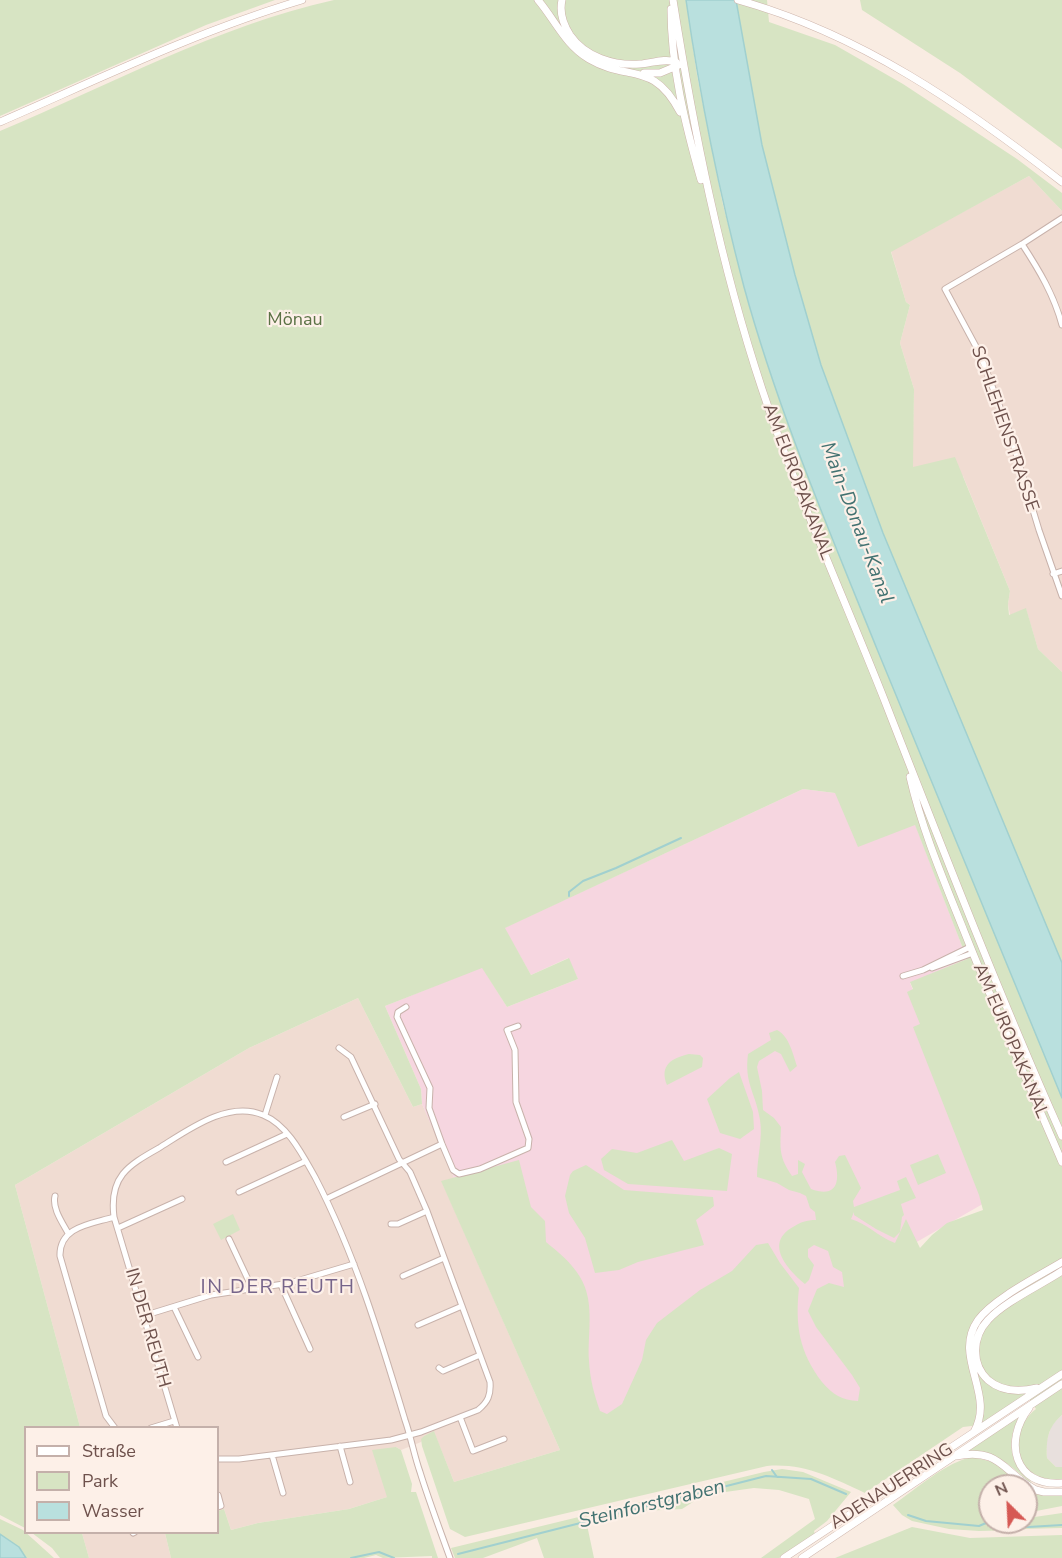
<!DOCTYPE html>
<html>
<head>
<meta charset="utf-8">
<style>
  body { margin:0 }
  #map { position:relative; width:1062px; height:1558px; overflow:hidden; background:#f9ece2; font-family:"Nunito Sans",sans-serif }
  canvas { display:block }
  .legend { position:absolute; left:24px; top:1426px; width:195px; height:108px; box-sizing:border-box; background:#fdf0e8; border:2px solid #c4b0aa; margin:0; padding:8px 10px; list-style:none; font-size:18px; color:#6e514c }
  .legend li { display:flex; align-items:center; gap:12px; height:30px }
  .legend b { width:30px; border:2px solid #c4b0aa }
  .north { position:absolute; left:978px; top:1474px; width:60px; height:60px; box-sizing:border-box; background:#fdf0e8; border:2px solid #c4b0aa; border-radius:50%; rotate:336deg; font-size:16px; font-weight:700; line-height:24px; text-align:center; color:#6e514c }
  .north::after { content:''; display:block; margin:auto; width:21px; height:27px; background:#d65954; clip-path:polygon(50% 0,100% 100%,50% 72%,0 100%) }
</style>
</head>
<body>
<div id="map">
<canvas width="1062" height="1558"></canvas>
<ul class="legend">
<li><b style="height:8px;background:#fff"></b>Straße</li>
<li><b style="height:16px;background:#d7e4c3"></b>Park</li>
<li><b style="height:16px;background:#b9e0de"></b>Wasser</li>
</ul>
<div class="north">N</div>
</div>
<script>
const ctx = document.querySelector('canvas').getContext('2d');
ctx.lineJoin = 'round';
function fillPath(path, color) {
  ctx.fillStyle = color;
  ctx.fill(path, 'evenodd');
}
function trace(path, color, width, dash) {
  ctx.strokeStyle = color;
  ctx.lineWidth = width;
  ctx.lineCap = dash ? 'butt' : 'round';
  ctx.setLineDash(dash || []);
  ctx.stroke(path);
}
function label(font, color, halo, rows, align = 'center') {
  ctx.font = font + ' "Nunito Sans",sans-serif';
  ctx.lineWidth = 4.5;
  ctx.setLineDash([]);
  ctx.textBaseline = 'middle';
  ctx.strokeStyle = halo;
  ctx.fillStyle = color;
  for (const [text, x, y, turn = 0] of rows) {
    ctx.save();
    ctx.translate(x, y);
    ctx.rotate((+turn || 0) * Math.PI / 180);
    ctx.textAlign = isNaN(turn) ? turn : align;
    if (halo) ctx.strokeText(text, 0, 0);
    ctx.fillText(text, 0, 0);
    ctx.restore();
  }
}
fillPath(new Path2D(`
  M1029 176 1062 211V672L1038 649 1026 609 1010 615 1008 604 1010 591 963 476 912 468 914 389 900 343 910 305 906 302 891 251Z
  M358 998 413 1107 422 1104 435 1132 454 1178 442 1182 560 1450 454 1482 434 1432 424 1436 421 1442 401 1450 396 1447 387 1497 349 1509 258 1523 231 1530 224 1509 218 1511V1428L80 1427 15 1185 249 1048Z
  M82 1533H165L171 1558H89Z`), '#f0dcd2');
fillPath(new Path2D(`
  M1062 1415V1467H1056L1047 1458 1046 1443 1052 1424Z`), '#e8e0dd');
fillPath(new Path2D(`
  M803 789 835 793 915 824 967 959 910 983 1000 1194 882 1262 925 1381 586 1504 446 1180 454 1178 422 1104 421 1089 385 1006 482 967 507 1007 578 979 568 958 531 975 504 928Z`), '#f6d6e0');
fillPath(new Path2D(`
  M0 0H275L206 25 0 116Z
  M334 0H686L697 75 723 205 745 289 812 488 1062 1098V1415C1048 1427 1046 1439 1047 1458L1056 1467H1062V1479C1018 1485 1003 1435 1036 1409L1026 1394 980 1425 963 1427 865 1493C832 1478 805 1463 767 1466L465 1537 450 1529 422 1446 421 1439 424 1436 434 1431 454 1482 560 1450 441 1181 519 1160 531 1207 545 1221 546 1242C557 1251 568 1260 576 1271 597 1298 587 1331 589 1361 590 1379 594 1394 600 1411L607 1414 622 1404 642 1360 646 1340 657 1323 700 1290 732 1271 756 1245 768 1243 780 1263 799 1288C795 1325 799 1352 822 1382 833 1395 842 1400 858 1401L860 1388 852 1375 816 1327 808 1311 817 1289 829 1283 844 1287 842 1272 833 1267 828 1251 814 1245 808 1249V1257L814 1265 809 1280 805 1284C787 1269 764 1243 793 1227 801 1222 806 1220 816 1220L815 1212 810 1208 806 1196 800 1193 789 1190 777 1183 757 1177C757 1159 763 1137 760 1120 756 1093 744 1084 748 1054L771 1040 769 1033 777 1030C789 1036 793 1054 797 1066L790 1072 781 1054 775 1051 759 1061 757 1067 762 1091 763 1110 774 1118 781 1127C780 1149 779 1157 792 1176L798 1174V1160L805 1164 802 1172 811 1189C835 1198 841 1184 835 1162L839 1156 845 1155 861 1188 853 1201 854 1207 900 1190 897 1181 906 1177 916 1198 901 1204 904 1215 902 1217 900 1232 894 1238 876 1229 854 1215V1212L851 1219C868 1224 877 1236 895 1243L906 1219 920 1248 932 1235 947 1223 983 1210 979 1195 913 1027 920 1024 907 992 913 989 910 982 967 959 915 825 858 847 835 793 803 789 505 928 531 975 569 958 578 979 507 1007 482 968 385 1006 421 1089 422 1104 413 1107 358 998 249 1048 15 1185 80 1427 26 1428 25 1528 0 1515V131C110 85 217 26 334 0Z
  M736 0H767L769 22 835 45 903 84 1017 159 1062 193V211L1029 176 891 252 906 302 910 305 900 343 914 389 913 467 955 457 1010 591 1008 604 1009 615 1026 608 1038 649 1062 672V963L883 533 821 365 795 275 762 145Z
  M860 0H1062V149L960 73 862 10Z
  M689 1054 700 1055 703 1058 702 1067 667 1085C659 1065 672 1058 689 1054Z
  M739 1072 753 1112 754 1129 740 1139 720 1133 707 1099 730 1078Z
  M672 1140 684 1161 719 1148 732 1154 727 1191 628 1184 604 1170 601 1159 612 1149 637 1153Z
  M938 1154 946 1173 918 1185 910 1165Z
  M586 1165 624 1190 713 1197 714 1206 696 1220 704 1245 638 1262 619 1270 595 1273 585 1238 569 1213 565 1196 570 1175 573 1171Z
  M233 1214 240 1230 221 1240 213 1224Z
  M1020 1415C1010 1433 1007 1453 1020 1470 1024 1476 1030 1479 1033 1485 1013 1468 996 1450 968 1451Z
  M396 1447 401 1450 412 1484 411 1492H416L438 1558H432V1556L383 1558 376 1555 364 1558H171L165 1533 218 1532V1511L224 1509 231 1530 258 1523 349 1509 387 1497 372 1450Z
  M973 1457 996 1463 1024 1486H990V1522H1016L1017 1530 979 1531 949 1529 912 1521 902 1515 893 1505C915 1490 947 1461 973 1457Z
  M782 1469 803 1472 851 1492 827 1521 814 1531 815 1534 779 1558H761L815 1519 809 1499 779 1490 754 1488 718 1493 696 1500 682 1509 643 1511 587 1525 594 1558H544L537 1538 483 1558H455L451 1548 764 1472Z
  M1026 1487 1043 1494 1062 1495V1506L1026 1513Z
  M1062 1513V1528L1021 1529V1524L1026 1522 1028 1518Z
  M0 1519 23 1530 54 1558H26L19 1547 0 1534Z
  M912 1527 970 1538 1062 1535V1558H835Z
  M32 1533H82L89 1558H60L52 1548Z`), '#d7e4c3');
const water = new Path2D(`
  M686 0H736L762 145 795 275 821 365 883 533 1062 963V1098C1000 949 939 799 877 649 829 530 778 411 744 287 719 192 700 97 686 0Z
  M0 1534 19 1547 26 1558H0Z`);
fillPath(water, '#b9e0de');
trace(water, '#a1d0cf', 1.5);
trace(new Path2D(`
  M569 896V892L583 881 616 868 681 838
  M772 1470 777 1477
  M908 1515 926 1521 979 1526 986 1523 1028 1527 1062 1525
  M458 1554 766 1476 811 1479 846 1494
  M351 1558 379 1552 394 1558`), '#a1d0cf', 2);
const street = new Path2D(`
  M1062 218 1022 244 945 289 980 354 1010 434 1039 530 1062 596
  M1022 244C1039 270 1054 295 1062 325
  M1053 574 1062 571
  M932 968 973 953
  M903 976 923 970 970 947
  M406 1007 398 1012 397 1017 430 1088 429 1108 442 1144 453 1170 459 1174 480 1169 528 1148 529 1139 516 1102 515 1050 507 1030 518 1026
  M265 1115 277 1077
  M344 1117 375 1104
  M226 1162 287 1134
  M239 1192 306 1161
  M55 1196C52 1208 62 1222 68 1233
  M326 1199 442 1144
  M114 1217C92 1224 59 1226 60 1256L106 1416 115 1428
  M391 1224H398L427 1211
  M118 1228 182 1199
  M229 1239 252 1288
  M403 1276 444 1258
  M281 1285 310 1349
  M174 1307 198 1357
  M143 1316 211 1295 290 1283 354 1264
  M418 1325 462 1306
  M439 1368 443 1371 480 1355
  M460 1417 473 1451 504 1439
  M151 1428 174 1421
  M177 1428 114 1217C109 1177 127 1166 159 1148 188 1130 228 1100 263 1115 288 1125 303 1156 315 1177 355 1254 380 1337 405 1420 411 1437 414 1455 420 1472 429 1501 440 1530 450 1558
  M340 1446 350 1482
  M272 1455 283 1493
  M218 1459H239L391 1440 421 1432 478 1410C488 1402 491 1395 490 1382L427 1211 410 1172 399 1159 351 1057 339 1048
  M218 1495 221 1506 218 1507
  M133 1533 135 1532`);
const secondary = new Path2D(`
  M538 0C555 20 565 45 589 59 628 82 653 60 680 112
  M562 0C559 13 563 24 570 35 585 57 614 66 640 64 652 63 665 58 676 62
  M673 0C694 132 720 262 762 389 797 495 843 595 884 699 941 845 998 992 1062 1136
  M738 0C860 34 963 105 1062 182
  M671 9C671 67 685 124 701 180
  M644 73H660L679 65
  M0 122C99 79 198 31 302 0
  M910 777C922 830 944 881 964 931 995 1009 1029 1085 1062 1162
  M1037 1388C1020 1392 1002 1392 988 1380 971 1364 972 1337 988 1320 1004 1302 1041 1285 1062 1271
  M1029 1408C1003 1441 1014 1487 1062 1483
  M974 1432C996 1394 952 1357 978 1320 993 1299 1039 1276 1062 1262
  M956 1456C1001 1447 1003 1473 1036 1490L1044 1492H1062
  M784 1558 1062 1374
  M802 1558 1062 1384`);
trace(street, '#c8b2ab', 7);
trace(secondary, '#cdb4ab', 8);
trace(street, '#fff', 5);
trace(secondary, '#fff', 7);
label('18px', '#5b7245', '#fdf0e8', [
  ["Mönau",295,321]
]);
label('18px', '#6e514c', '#fdf0e8', [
  ["SCHLEHENSTRASSE",1004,429,71],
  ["AM EUROPAKANAL",797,482,69],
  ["AM EUROPAKANAL",1010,1041,67],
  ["IN DER REUTH",147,1328,74],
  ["ADENAUERRING",892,1487,-33]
]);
label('italic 20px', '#427271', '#fdf0e8', [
  ["Main-Donau-Kanal",856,523,69],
  ["Steinforstgraben",652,1505,-14]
]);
ctx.letterSpacing = '1.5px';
label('20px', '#76648a', '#fdf0e8', [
  ["IN DER REUTH",278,1288]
]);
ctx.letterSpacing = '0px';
</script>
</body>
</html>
